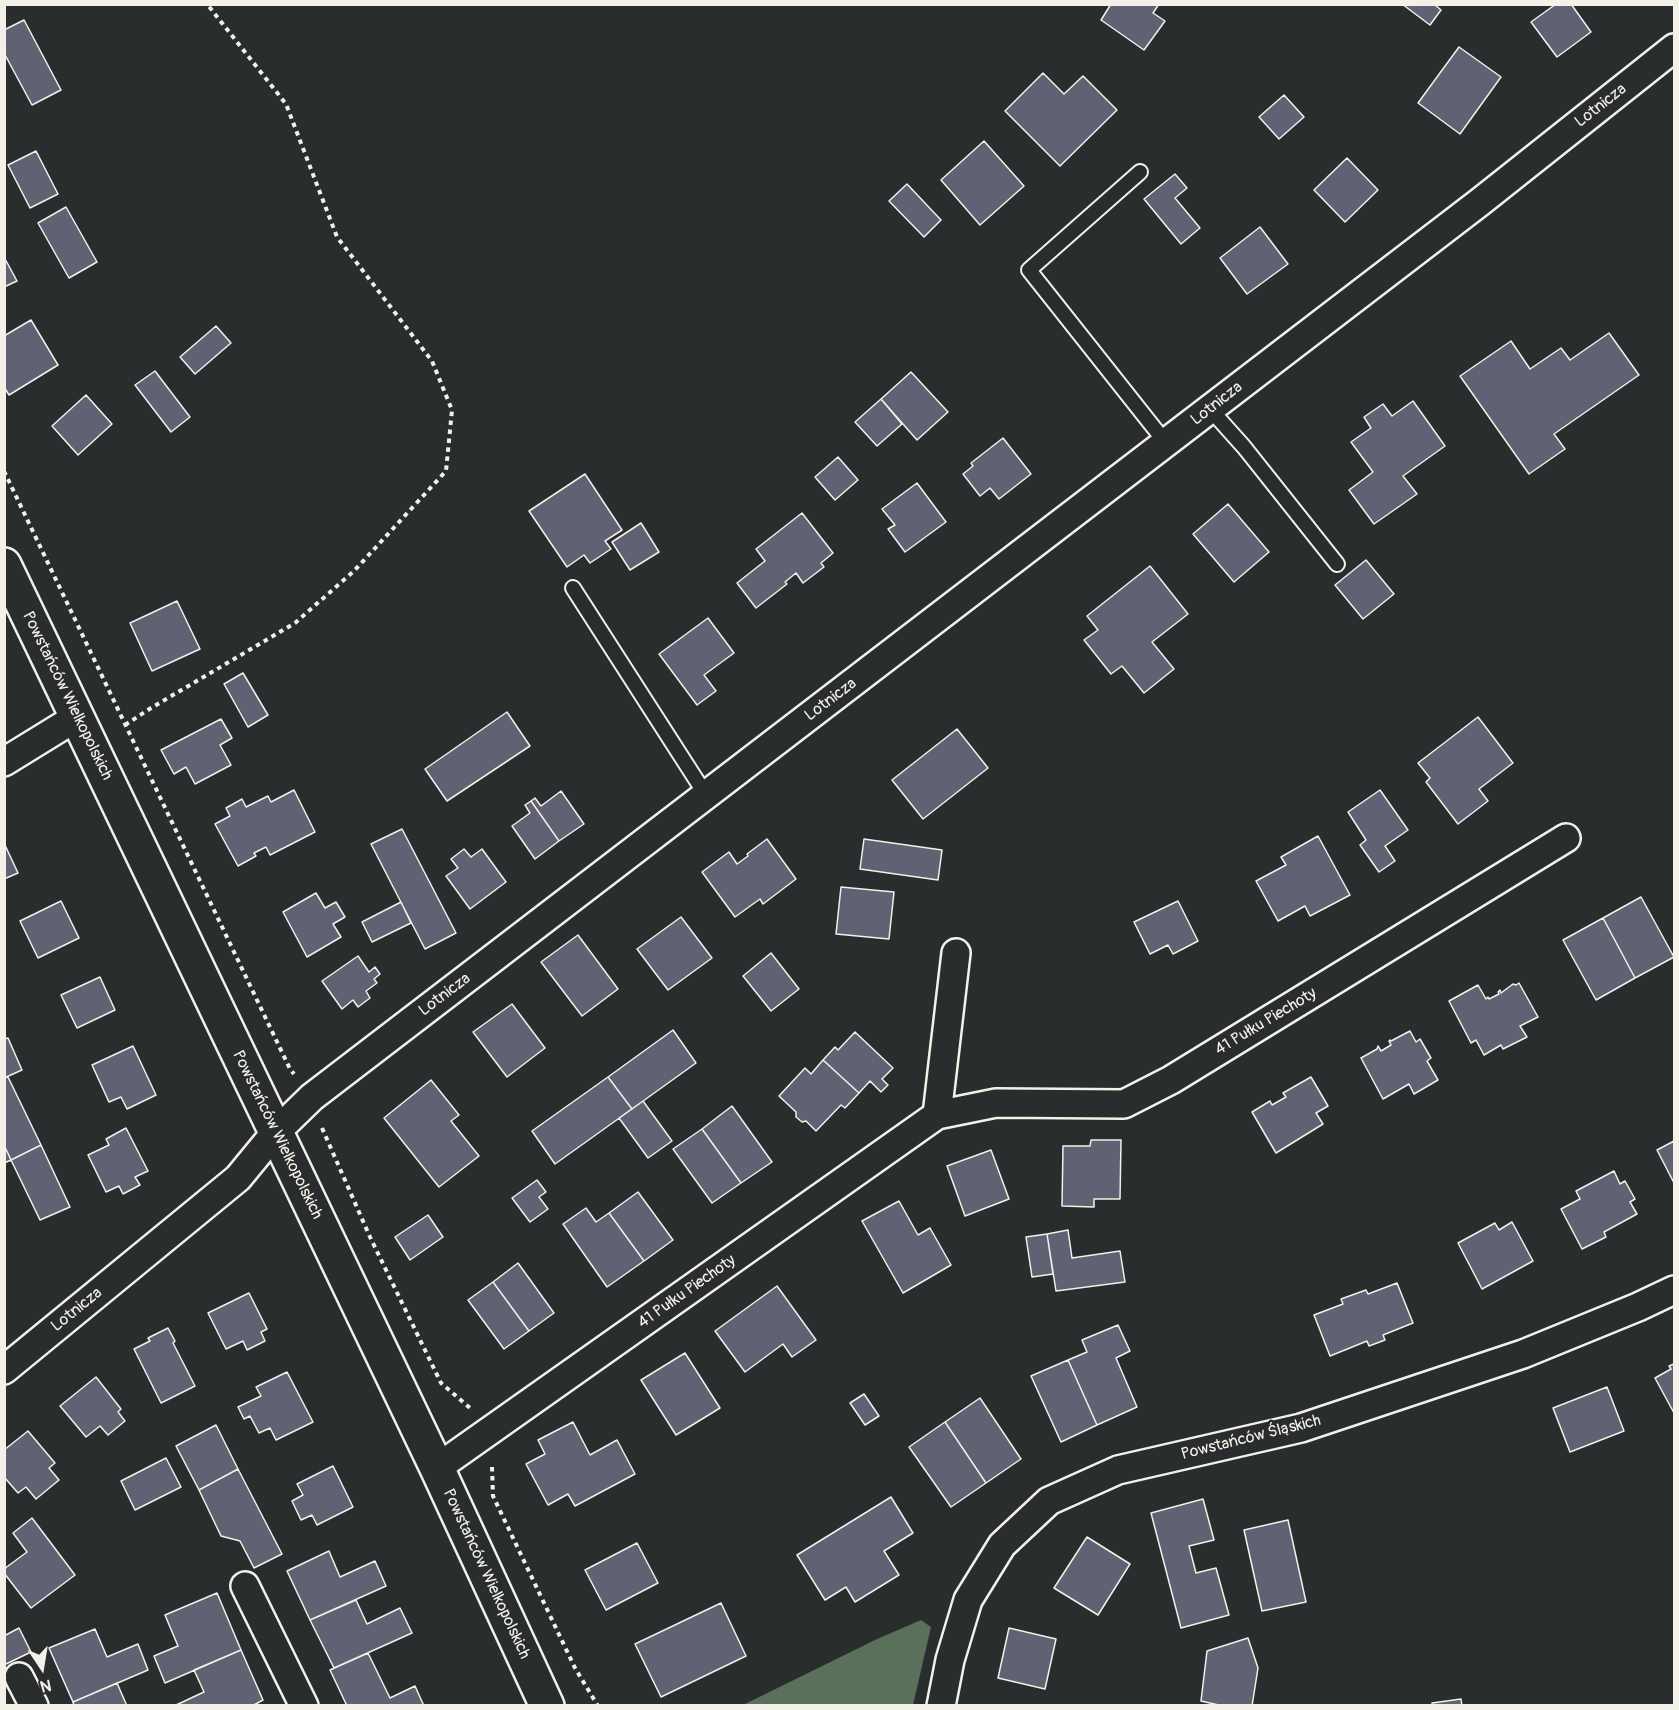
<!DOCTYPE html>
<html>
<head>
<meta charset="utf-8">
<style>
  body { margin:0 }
  #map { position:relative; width:1679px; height:1710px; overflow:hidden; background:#2a2d2e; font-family:Pangolin,sans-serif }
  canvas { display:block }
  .frame { position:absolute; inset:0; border:6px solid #f4f1e8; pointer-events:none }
  .north { position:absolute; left:12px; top:1638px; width:60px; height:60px; -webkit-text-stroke:4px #2a2d2e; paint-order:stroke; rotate:168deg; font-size:16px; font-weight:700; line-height:24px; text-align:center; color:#f4f1e8 }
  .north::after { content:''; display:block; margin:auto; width:21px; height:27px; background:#f4f1e8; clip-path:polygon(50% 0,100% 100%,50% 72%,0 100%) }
</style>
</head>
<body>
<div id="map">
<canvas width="1679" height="1710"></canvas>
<div class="frame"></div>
<div class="north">N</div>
</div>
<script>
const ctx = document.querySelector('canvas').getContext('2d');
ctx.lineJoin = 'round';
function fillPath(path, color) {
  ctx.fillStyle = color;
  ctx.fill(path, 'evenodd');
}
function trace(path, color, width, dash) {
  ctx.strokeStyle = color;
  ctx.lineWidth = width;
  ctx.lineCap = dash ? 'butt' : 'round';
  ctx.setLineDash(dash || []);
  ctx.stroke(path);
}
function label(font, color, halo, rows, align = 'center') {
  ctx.font = font + ' Pangolin,sans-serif';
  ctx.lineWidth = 4.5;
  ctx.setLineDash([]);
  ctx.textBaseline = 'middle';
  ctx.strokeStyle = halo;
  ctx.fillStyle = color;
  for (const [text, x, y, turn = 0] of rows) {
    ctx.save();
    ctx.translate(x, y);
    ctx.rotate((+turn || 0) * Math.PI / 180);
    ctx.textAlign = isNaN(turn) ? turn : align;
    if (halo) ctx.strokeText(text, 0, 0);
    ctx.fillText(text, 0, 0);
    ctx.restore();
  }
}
fillPath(new Path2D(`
  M921 1620 931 1627 913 1705H743L875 1640Z`), '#5a705b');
const building = new Path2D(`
  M1111 4H1159L1153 13 1165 21 1144 50 1101 20Z
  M1402 4H1434L1441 10 1430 25Z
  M1556 4H1571L1591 32 1557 57 1531 22Z
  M24 20 61 90 32 105 4 53V30Z
  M1459 47 1501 77 1460 134 1418 103Z
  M1043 73 1064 94 1083 76 1117 110 1060 166 1005 111Z
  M1284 95 1304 117 1279 139 1259 117Z
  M984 141 1024 186 980 225 941 180Z
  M36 151 58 194 30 208 8 165Z
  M1347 158 1378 190 1345 222 1314 190Z
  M1175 174 1187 188 1175 198 1200 228 1181 244 1144 199Z
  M907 184 941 220 924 237 889 201Z
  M66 207 97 262 69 278 38 223Z
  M1260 227 1288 264 1247 294 1220 258Z
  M4 257 17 281 4 287Z
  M31 320 58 365 9 395 4 387V336Z
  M216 326 231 343 195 374 180 357Z
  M1609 333 1639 375 1554 434 1565 449 1529 474 1460 376 1511 341 1530 369 1561 348 1570 360Z
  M155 371 190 417 171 432 135 385Z
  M911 372 948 412 917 440 881 399Z
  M86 395 112 424 78 455 52 426Z
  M881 399 902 424 877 446 855 422Z
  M1413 401 1445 446 1403 476 1417 494 1374 524 1349 490 1373 472 1351 442 1371 428 1364 417 1383 404 1392 416Z
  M1003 438 1031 474 999 499 990 488 980 496 963 474 973 466 971 463Z
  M838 457 858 480 835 500 815 477Z
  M585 474 622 530 605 541 611 549 590 563 584 555 567 567 529 511Z
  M917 483 946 522 905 552 888 529 895 525 882 509Z
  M1228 504 1269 552 1234 582 1193 534Z
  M802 513 833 553 821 563 824 567 803 583 796 573 785 582 787 584 756 608 737 583 765 561 756 549Z
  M641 523 659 552 630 570 612 542Z
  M1366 560 1394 594 1363 619 1335 585Z
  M1150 566 1188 614 1152 642 1174 669 1144 693 1122 666 1111 674 1084 640 1098 630 1087 616Z
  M177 601 200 649 152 671 130 623Z
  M708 618 734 653 704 675 716 691 697 705 659 654Z
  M243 673 268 715 248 727 224 684Z
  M507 712 530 746 447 801 425 769Z
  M1478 717 1513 763 1479 789 1488 801 1458 824 1426 782 1430 778 1418 763Z
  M221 719 232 738 220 745 231 765 195 784 186 767 174 774 161 750Z
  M957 729 988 768 923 819 892 780Z
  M294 790 315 832 270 855 266 847 254 853 256 856 238 866 215 824 230 816 226 808 242 799 246 807 268 796 271 802Z
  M1380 790 1408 830 1385 846 1395 861 1379 872 1360 845 1366 840 1348 812Z
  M561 791 584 824 559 841 531 801 535 798 541 806Z
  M531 801 559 841 535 859 512 826 530 813 525 805Z
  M402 829 456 933 425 949 371 844Z
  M1318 836 1350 895 1310 916 1305 906 1278 921 1256 881 1286 865 1281 857Z
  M767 839 796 879 763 904 760 899 735 917 702 872 729 852 737 864 748 856 747 854Z
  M864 839 942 850 938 880 860 869Z
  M4 843 18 873 4 879Z
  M464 849 471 857 482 849 506 882 470 909 446 876 458 868 451 859Z
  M841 887 894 892 889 939 836 934Z
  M316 893 325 908 336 902 345 917 333 924 341 937 307 957 283 912Z
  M1641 897 1674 957 1635 978 1603 918Z
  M61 901 79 938 38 958 20 921Z
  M1178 901 1198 941 1173 954 1168 945 1150 954 1134 922Z
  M401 902 411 923 372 942 362 922Z
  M681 917 712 958 668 990 637 949Z
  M1603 918 1635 978 1596 1000 1563 940Z
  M578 935 618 989 582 1016 541 962Z
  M771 953 799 989 771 1011 743 976Z
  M358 956 369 972 375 967 380 974 374 979 377 983 366 991 370 998 358 1007 353 1000 342 1009 322 981Z
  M100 977 115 1010 77 1028 61 995Z
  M1519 983 1538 1017 1520 1026 1527 1037 1503 1049 1501 1045 1484 1055 1476 1040 1471 1043 1449 1001 1478 985 1486 999 1488 997 1489 999 1499 994 1498 992 1500 990 1501 993 1513 984 1516 985Z
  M512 1004 545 1048 507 1077 473 1032Z
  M673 1030 696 1063 632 1109 608 1077Z
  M1410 1031 1416 1042 1420 1039 1431 1058 1427 1061 1438 1080 1414 1094 1409 1084 1383 1099 1361 1058 1377 1049 1378 1046 1381 1051 1391 1045 1389 1041 1390 1040 1391 1041Z
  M855 1032 893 1068 882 1079 888 1085 881 1092 870 1081 859 1093 823 1060 835 1047 838 1050Z
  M8 1038 22 1070 4 1078V1039Z
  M133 1046 156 1095 127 1109 121 1097 109 1102 92 1065Z
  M823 1060 859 1093 845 1108 841 1105 816 1131 806 1121 802 1122 796 1117V1112L779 1096 805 1068 811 1074Z
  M8 1077 41 1145 11 1160 4 1145V1078Z
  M608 1077 632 1109 555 1164 532 1131Z
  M1311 1077 1328 1106 1316 1113 1323 1124 1276 1153 1252 1112 1270 1101 1272 1105 1286 1097 1283 1093Z
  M431 1080 459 1115 451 1121 479 1156 439 1187 384 1118Z
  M643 1101 672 1141 648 1158 619 1118Z
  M732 1106 772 1162 741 1183 702 1129Z
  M126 1128 148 1171 135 1177 140 1185 123 1194 119 1186 106 1192 88 1155 109 1145 106 1139Z
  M702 1129 741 1183 712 1203 673 1149Z
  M1091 1140H1121L1120 1199H1094V1207L1062 1206 1063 1146H1090Z
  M1674 1141V1183L1657 1150Z
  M4 1145 11 1160 4 1163Z
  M41 1145 70 1207 40 1220 11 1160Z
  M991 1150 1009 1199 965 1216 947 1166Z
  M1614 1171 1620 1184 1625 1181 1635 1199 1630 1202 1637 1214 1604 1232 1606 1237 1582 1249 1561 1209 1580 1199 1576 1191Z
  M537 1180 546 1192 539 1197 548 1209 530 1222 512 1198Z
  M638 1192 673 1240 644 1261 609 1213Z
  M899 1201 918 1235 930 1228 951 1265 903 1293 862 1221Z
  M586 1208 596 1222 609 1213 644 1261 607 1287 563 1224Z
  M428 1215 443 1237 410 1260 395 1237Z
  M1512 1222 1533 1261 1482 1289 1458 1243 1495 1223 1499 1230Z
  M1068 1230 1072 1258 1120 1251 1125 1282 1056 1291 1047 1234Z
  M1047 1234 1053 1274 1032 1277 1026 1237Z
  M518 1263 554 1313 529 1331 493 1282Z
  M493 1282 529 1331 504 1349 468 1300Z
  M1397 1283 1413 1323 1383 1335 1385 1340 1369 1346 1367 1341 1330 1356 1314 1315 1343 1304 1341 1299 1366 1290 1368 1294Z
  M777 1286 816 1340 792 1357 783 1344 745 1372 715 1331Z
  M249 1293 267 1329 261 1332 265 1341 247 1350 243 1341 226 1349 208 1313Z
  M1118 1325 1130 1351 1116 1358 1137 1407 1097 1425 1068 1360 1087 1352 1082 1340Z
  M168 1328 175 1341 173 1343 195 1386 161 1403 134 1349 150 1341 148 1338Z
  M685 1353 720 1408 676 1435 641 1380Z
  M1068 1360 1097 1425 1061 1442 1031 1376Z
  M1674 1364V1413L1655 1378 1671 1369 1669 1366Z
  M287 1372 313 1422 276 1440 270 1428 259 1433 250 1416 244 1419 238 1407 261 1396 256 1387Z
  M96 1377 121 1409 118 1412 125 1421 108 1435 100 1426 86 1437 60 1406Z
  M1607 1387 1624 1431 1570 1452 1553 1408Z
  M864 1394 879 1416 865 1425 850 1403Z
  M980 1398 1021 1459 986 1483 945 1422Z
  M573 1422 590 1455 617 1440 635 1474 575 1506 568 1494 548 1505 526 1464 545 1454 538 1440Z
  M945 1422 986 1483 951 1507 909 1447Z
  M216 1425 238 1469 199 1490 176 1446Z
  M28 1431 55 1463 49 1468 59 1480 36 1499 26 1487 18 1493 4 1477V1450Z
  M166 1458 181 1487 135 1510 121 1481Z
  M333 1466 353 1507 317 1525 312 1515 301 1520 292 1501 303 1495 297 1484Z
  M238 1469 282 1554 254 1568 240 1541 221 1536 199 1490Z
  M891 1497 913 1533 884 1551 899 1575 855 1602 846 1587 825 1600 797 1555Z
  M1203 1499 1214 1540 1189 1546 1196 1573 1216 1568 1229 1615 1181 1628 1151 1513Z
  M32 1518 75 1575 31 1608 4 1573V1569L27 1552 13 1533Z
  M1288 1520 1306 1602 1262 1611 1244 1530Z
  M1087 1537 1130 1564 1098 1615 1054 1588Z
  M637 1543 658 1583 606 1610 585 1570Z
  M329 1551 340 1577 375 1561 386 1586 310 1620 287 1571Z
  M217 1593 241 1650 165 1683 154 1656 178 1646 165 1615Z
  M356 1600 367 1624 400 1608 412 1633 334 1668 310 1620Z
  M721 1603 746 1656 661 1697 635 1644Z
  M19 1628 31 1652 4 1665V1636Z
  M1009 1628 1056 1639 1045 1689 998 1678Z
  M95 1629 107 1657 138 1644 148 1670 73 1702 49 1648Z
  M1248 1638 1258 1668 1252 1706H1223L1201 1701 1207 1651Z
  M241 1650 263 1700 252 1706H174L204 1692 194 1670Z
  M368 1653 390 1698 415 1686 424 1706H347L330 1670Z
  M117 1683 127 1706H74L73 1702Z
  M1461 1699 1462 1706H1432V1703Z`);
fillPath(building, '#606274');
trace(building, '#f4f1e8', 1.5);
const lane = new Path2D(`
  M1140 172 1029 270 1166 443
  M1210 409 1244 447 1337 564
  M573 588 706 795`);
const street = new Path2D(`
  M4 762 77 717
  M937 1115 956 953
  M4 1370 238 1178 275 1133 312 1097 1480 202 1674 48
  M437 1468 937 1115 996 1103 1124 1104 1171 1080 1566 838
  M245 1586 304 1706
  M19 1677 34 1706
  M941 1706 950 1660 968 1600 1002 1545 1049 1501 1118 1470 1301 1428 1523 1354 1638 1307 1674 1290`);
const secondary = new Path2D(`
  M4 565 437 1468 547 1706`);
trace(lane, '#f4f1e8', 18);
trace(street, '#f4f1e8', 32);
trace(secondary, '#f4f1e8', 38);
trace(new Path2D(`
  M4 471 290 1069 294 1074
  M125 725 151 708 295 623 354 571 446 471 452 410 432 361 337 237 286 104 207 4
  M322 1128 370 1237 441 1383 470 1408
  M492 1467 493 1496 575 1668 598 1706`), '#f4f1e8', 4, [4.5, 4.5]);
trace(lane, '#2a2d2e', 14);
trace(street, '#2a2d2e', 27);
trace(secondary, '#2a2d2e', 33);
label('16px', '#f4f1e8', '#2a2d2e', [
  ["Lotnicza",1601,106,-38],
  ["Lotnicza",1217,404,-38],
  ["Powstańców Wielkopolskich",67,696,64],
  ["Lotnicza",831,700,-37],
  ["Lotnicza",445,995,-37],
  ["41 Pułku Piechoty",1266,1022,-31],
  ["Powstańców Wielkopolskich",277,1135,64],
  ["41 Pułku Piechoty",687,1292,-35],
  ["Lotnicza",77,1310,-39],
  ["Powstańców Śląskich",1251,1438,-14],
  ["Powstańców Wielkopolskich",486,1574,65]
]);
</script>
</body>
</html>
